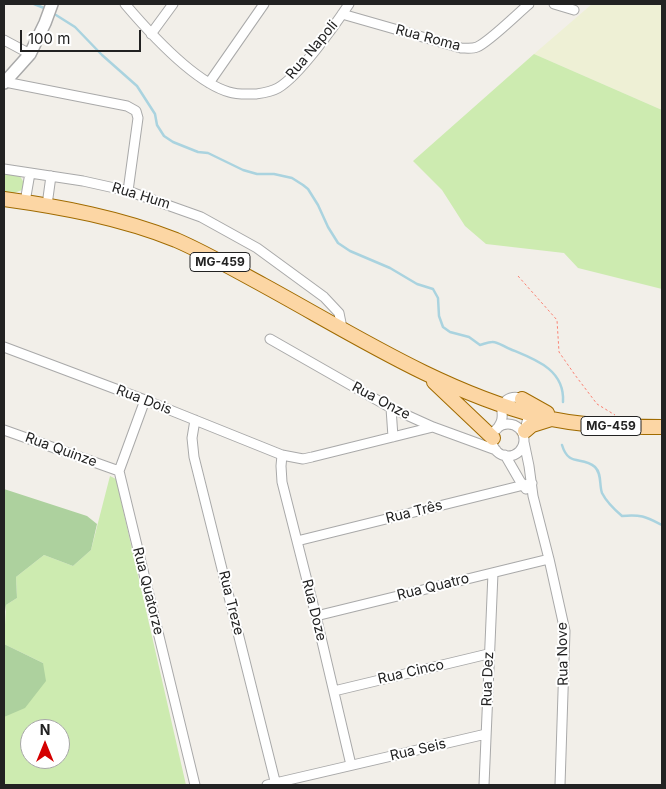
<!DOCTYPE html>
<html>
<head>
<meta charset="utf-8">
<style>
  body { margin:0 }
  #map { position:relative; width:666px; height:789px; overflow:hidden; background:#f2efe9; font-family:Inter,sans-serif }
  canvas { display:block }
  .frame { position:absolute; inset:0; border:5px solid #222; pointer-events:none }
  .north { position:absolute; left:20px; top:719px; width:50px; height:50px; box-sizing:border-box; background:#fff; border:1px solid #a7a7a7; border-radius:50%; rotate:0deg; font-size:14px; font-weight:700; line-height:20px; text-align:center; color:#222 }
  .north::after { content:''; display:block; margin:auto; width:18px; height:22px; background:#d40000; clip-path:polygon(50% 0,100% 100%,50% 72%,0 100%) }
  .scale { position:absolute; left:20px; top:30px; width:121px; height:22px; box-sizing:border-box; border:2px solid #222; border-top:0; padding-left:6px; font-size:15px; line-height:18px; white-space:nowrap; color:#222; -webkit-text-stroke:4px #fff; paint-order:stroke }
</style>
</head>
<body>
<div id="map">
<canvas width="666" height="789"></canvas>
<div class="frame"></div>
<div class="north">N</div>
<div class="scale">100 m</div>
</div>
<script>
const ctx = document.querySelector('canvas').getContext('2d');
ctx.lineJoin = 'round';
function fillPath(path, color) {
  ctx.fillStyle = color;
  ctx.fill(path, 'evenodd');
}
function trace(path, color, width, dash) {
  ctx.strokeStyle = color;
  ctx.lineWidth = width;
  ctx.lineCap = dash ? 'butt' : 'round';
  ctx.setLineDash(dash || []);
  ctx.stroke(path);
}
function label(font, color, halo, rows, align = 'center') {
  ctx.font = font + ' Inter,sans-serif';
  ctx.lineWidth = 4;
  ctx.setLineDash([]);
  ctx.textBaseline = 'middle';
  ctx.strokeStyle = halo;
  ctx.fillStyle = color;
  for (const [text, x, y, turn = 0] of rows) {
    ctx.save();
    ctx.translate(x, y);
    ctx.rotate((+turn || 0) * Math.PI / 180);
    ctx.textAlign = isNaN(turn) ? turn : align;
    if (halo) ctx.strokeText(text, 0, 0);
    ctx.fillText(text, 0, 0);
    ctx.restore();
  }
}
fillPath(new Path2D(`
  M592 4H662V110L534 54Z`), '#eef0d5');
fillPath(new Path2D(`
  M534 54 662 110V289L578 268 564 253 486 244 465 226 442 190 413 161Z
  M4 173 20 176 24 183 22 190 14 193 4 192Z
  M110 476 116 479 186 785H4V717L43 663 4 644 6 605 17 598 16 577 44 555 73 566 91 550ZM30 729H60V759H30Z`), '#cdebb0');
fillPath(new Path2D(`
  M4 489 87 516 97 524 91 550 73 566 44 555 16 577 17 598 6 605 4 618Z
  M4 644 43 663 46 681 25 708 4 717Z`), '#add19e');
trace(new Path2D(`
  M34 4 44 8
  M56 15 75 27 102 55 137 86 155 114 157 125 164 136 173 142 198 152 208 153 243 170 257 174H274L292 178 303 185 308 189 318 205 328 227 338 243 350 251 390 268 417 284 433 289 438 298 439 316 443 327 450 332 469 337 480 345C484 344 488 342 492 342 497 341 504 347 510 349 534 359 565 369 563 402
  M562 445C569 468 582 455 595 467 602 474 599 484 602 493 606 501 615 510 622 516 641 514 646 517 662 525`), '#aad3df', 2.5);
const minor = new Path2D(`
  M125 4C148 31 194 82 229 92 238 95 247 94 256 94 263 93 271 92 278 88 299 76 335 25 349 4
  M554 4 574 10
  M342 14 461 48C466 48 472 49 477 47 489 42 517 14 529 4
  M151 34 173 4
  M4 40 30 54
  M5 82 127 106 136 111 138 118 128 191
  M209 83 264 4
  M4 169 83 181 128 191 201 217 257 248 324 297 339 313 342 328
  M25 202 30 173
  M47 205 51 176
  M270 339 391 408 433 427 496 450
  M4 347 145 400 282 455 303 459 312 457 433 427
  M145 400 119 471 195 785
  M391 408 393 437
  M195 420 192 438 194 457 276 785
  M492 440a16 16 0 1 1 32 0a16 16 0 1 1-32 0Z
  M497 429C499 426 502 421 502 418 503 412 500 408 504 403 511 393 527 397 529 408 530 415 526 425 524 432
  M4 430 119 471
  M524 442 529 466 533 496 549 559 565 631 560 785
  M282 455 281 466 282 482 316 616 351 765
  M505 455 520 481 526 489
  M297 541 532 483
  M316 616 549 559
  M334 691 488 654
  M267 785 486 734
  M484 785 493 573`);
const tertiary = new Path2D(`
  M4 83 30 54 45 23 52 4`);
const primary = new Path2D(`
  M4 199C62 207 121 218 176 240 206 253 235 270 263 285 351 333 441 391 538 416 578 426 621 427 662 427
  M434 382 493 438
  M522 399 547 413
  M525 431 532 425 551 419`);
trace(minor, '#a9a9a9', 11);
trace(tertiary, '#a9a9a9', 14);
trace(primary, '#a06b00', 16);
trace(new Path2D(`
  M518 276 557 320 559 352 575 375 597 404 615 415`), '#fa8072', 1, [2.5, 2.5]);
trace(minor, '#fff', 9);
trace(tertiary, '#fff', 11);
trace(primary, '#fcd6a4', 14);
for (const [x, y, w] of [
  [220,262,60],
  [611,426,60]
]) {
  const box = new Path2D();
  box.roundRect(x - w / 2, y - 9.5, w, 19, 4);
  ctx.fillStyle = '#fff';
  ctx.fill(box);
  trace(box, '#222', 1);
}
label('bold 12px', '#222', null, [
  ["MG-459",220,262],
  ["MG-459",611,426]
]);
label('14px', '#222', '#fff', [
  ["Rua Roma",428,38,15],
  ["Rua Napoli",312,50,-50],
  ["Rua Hum",141,196,17],
  ["Rua Dois",144,400,21],
  ["Rua Onze",381,401,28],
  ["Rua Quinze",61,450,20],
  ["Rua Três",414,512,-14],
  ["Rua Quatro",433,587,-14],
  ["Rua Quatorze",148,591,76],
  ["Rua Treze",231,603,76],
  ["Rua Doze",314,610,76],
  ["Rua Nove",563,654,-91],
  ["Rua Cinco",411,672,-13],
  ["Rua Dez",488,679,-88],
  ["Rua Seis",418,750,-13]
]);
</script>
</body>
</html>
